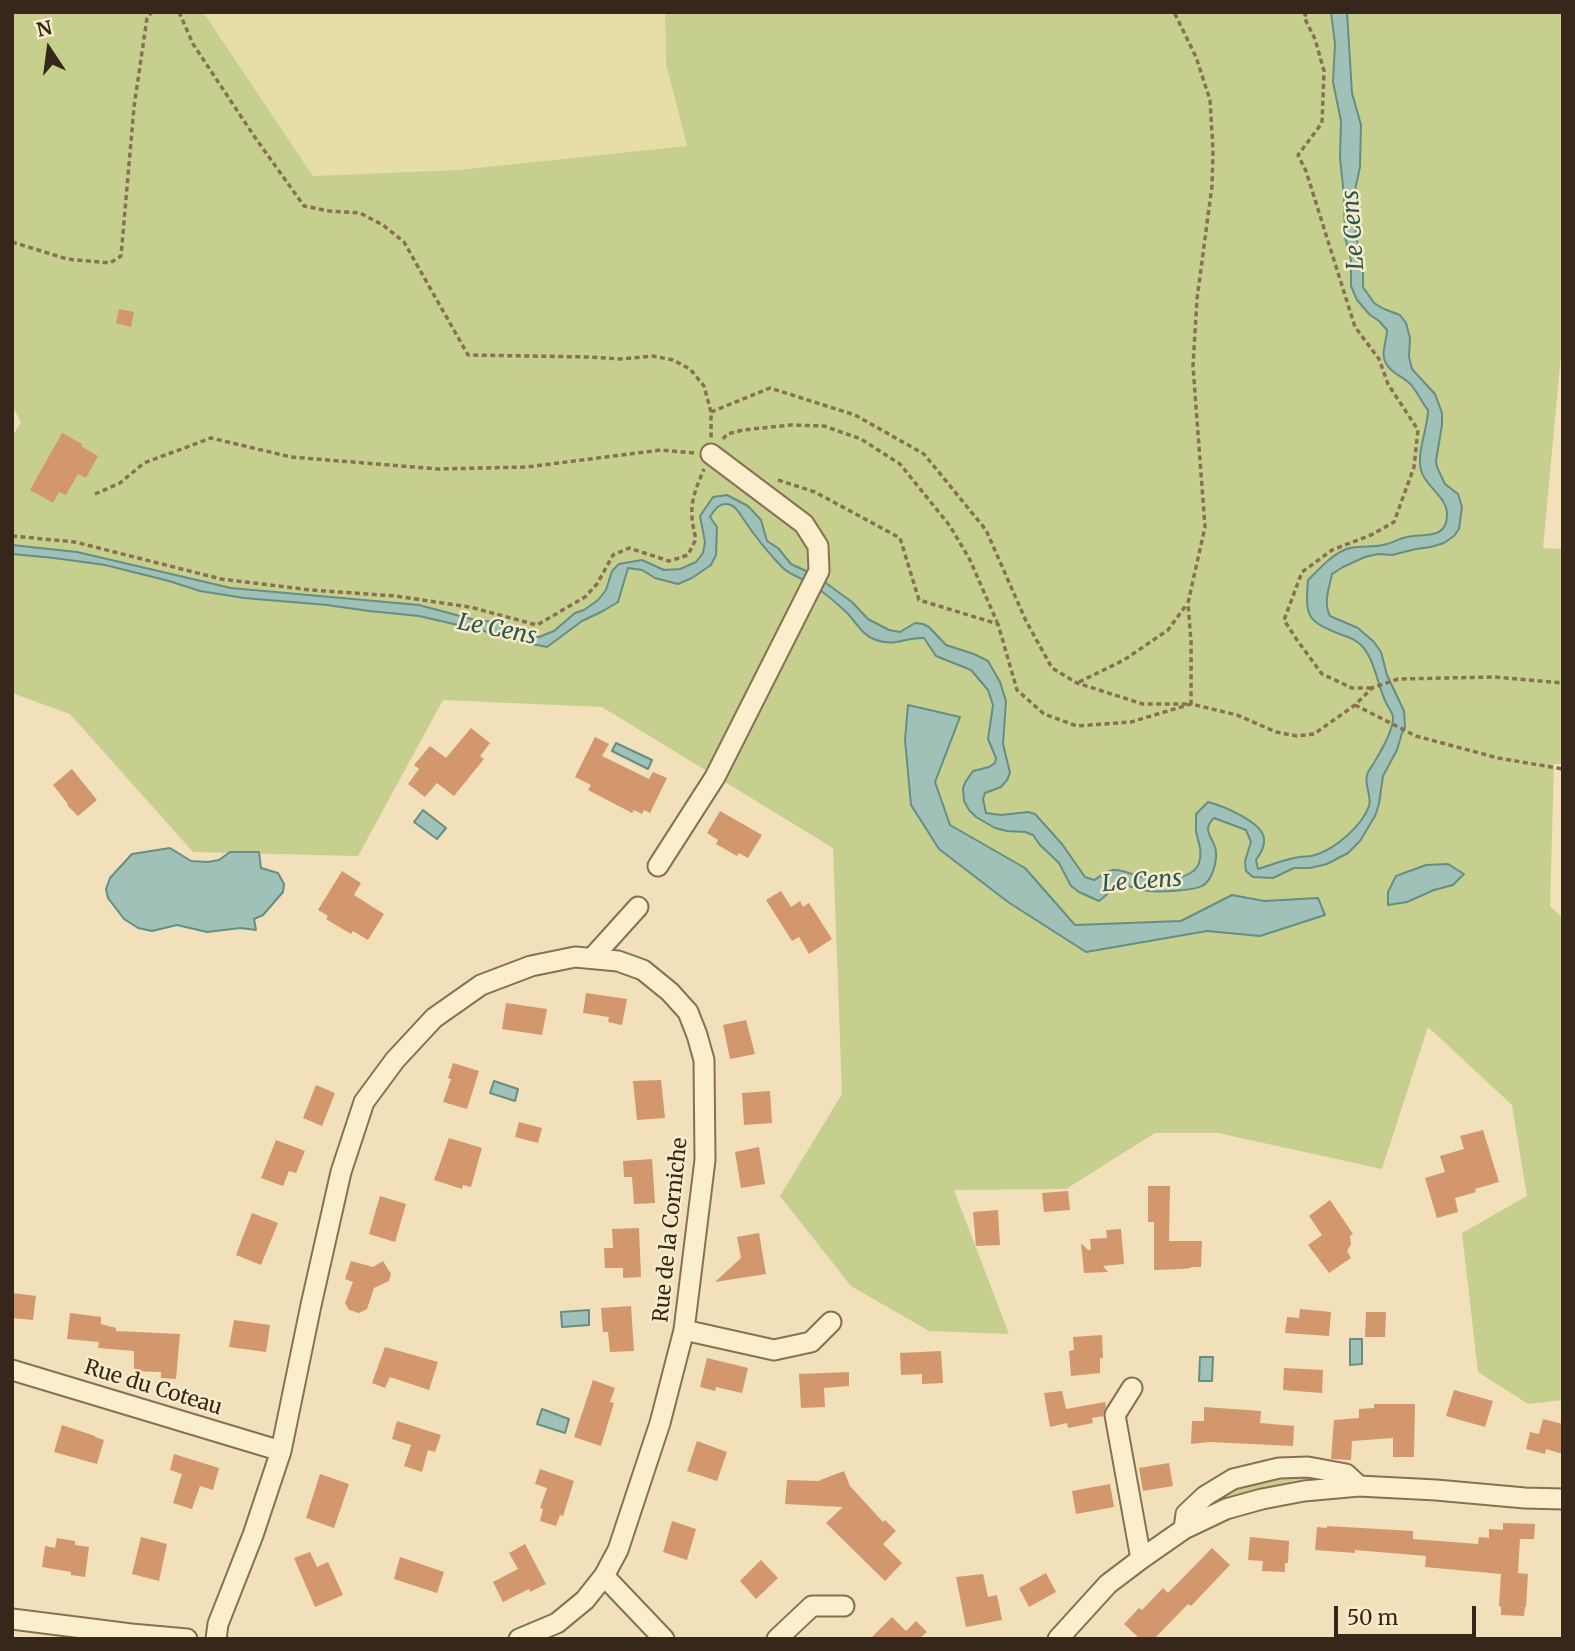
<!DOCTYPE html>
<html>
<head>
<meta charset="utf-8">
<style>
  body { margin:0 }
  #map { position:relative; width:1575px; height:1651px; overflow:hidden; background:#f1e0ba; font-family:Merriweather,serif }
  canvas { display:block }
  .frame { position:absolute; inset:0; border:14px solid #36271a; pointer-events:none }
  .north { position:absolute; left:14px; top:14px; width:70px; height:70px; -webkit-text-stroke:5px #f8ebca; paint-order:stroke; rotate:347deg; font-size:19px; font-weight:700; line-height:28px; text-align:center; color:#36271a }
  .north::after { content:''; display:block; margin:auto; width:24px; height:32px; background:#36271a; clip-path:polygon(50% 0,100% 100%,50% 72%,0 100%) }
  .scale { position:absolute; left:1334px; top:1606px; width:142px; height:32px; box-sizing:border-box; border:4px solid #36271a; border-top:0; padding-left:9px; font-size:21px; line-height:24px; white-space:nowrap; color:#36271a; -webkit-text-stroke:5px #f8ebca; paint-order:stroke }
</style>
</head>
<body>
<div id="map">
<canvas width="1575" height="1651"></canvas>
<div class="frame"></div>
<div class="north">N</div>
<div class="scale">50 m</div>
</div>
<script>
const ctx = document.querySelector('canvas').getContext('2d');
ctx.lineJoin = 'round';
function fillPath(path, color) {
  ctx.fillStyle = color;
  ctx.fill(path, 'evenodd');
}
function trace(path, color, width, dash) {
  ctx.strokeStyle = color;
  ctx.lineWidth = width;
  ctx.lineCap = dash ? 'butt' : 'round';
  ctx.setLineDash(dash || []);
  ctx.stroke(path);
}
function label(font, color, halo, rows, align = 'center') {
  ctx.font = font + ' Merriweather,serif';
  ctx.lineWidth = 5;
  ctx.setLineDash([]);
  ctx.textBaseline = 'middle';
  ctx.strokeStyle = halo;
  ctx.fillStyle = color;
  for (const [text, x, y, turn = 0] of rows) {
    ctx.save();
    ctx.translate(x, y);
    ctx.rotate((+turn || 0) * Math.PI / 180);
    ctx.textAlign = isNaN(turn) ? turn : align;
    if (halo) ctx.strokeText(text, 0, 0);
    ctx.fillText(text, 0, 0);
    ctx.restore();
  }
}
fillPath(new Path2D(`
  M203 12H665L666 64 688 146 458 170 313 176Z`), '#e7dda7');
fillPath(new Path2D(`
  M12 12H203L313 176 458 170 687 146 666 64 665 12H1563V333L1543 548 1563 549V764H1554L1550 906 1563 918V1400L1528 1404 1478 1372 1462 1233 1527 1196 1512 1105 1428 1027 1382 1169 1218 1133H1155L1066 1189 954 1190 1009 1334 929 1331 851 1286 780 1196 842 1094 833 848 602 707 443 700 358 856 193 852 70 714 12 693V437L21 422 12 405Z
  M1292 1474 1326 1478 1296 1480 1205 1505C1229 1485 1262 1480 1292 1474Z`), '#c7cf8e');
const water = new Path2D(`
  M1331 12H1347L1352 93 1361 125 1360 167 1354 195 1356 237 1363 264V287L1374 303 1384 309 1400 315 1406 323 1410 338 1409 357 1412 369 1435 394 1442 413V425L1436 461 1437 467 1445 484 1458 494 1462 507 1459 529 1454 536 1444 543 1431 547 1416 549 1392 555 1378 554 1365 557 1343 567 1332 574C1329 589 1323 602 1330 616L1358 628 1374 642 1381 652 1387 675 1404 711 1405 728 1402 733 1397 750 1383 776 1379 804 1375 816 1360 841 1348 853 1327 864 1310 868H1294L1273 878 1253 877 1246 871 1245 861 1251 842 1246 830 1214 818C1200 831 1215 838 1216 852 1217 862 1212 881 1202 886 1193 891 1159 892 1148 891 1138 889 1125 883 1116 887 1110 890 1105 897 1099 901L1079 892 1071 886 1059 863 1040 845 1033 835 1025 832 1007 831 995 828 976 817 969 810 964 801 963 788 966 781 973 771 989 767 995 763 996 758 988 739 993 705 988 690 971 670 936 656 924 638C906 637 896 647 876 640 862 636 855 620 845 611 834 601 823 591 811 584 802 578 790 575 783 568 767 552 754 535 742 517 739 512 736 507 731 505 720 501 715 509 710 517L717 527 716 555 711 565 692 578 678 584 655 578 642 570 628 568 618 602 603 611 582 621 547 647 512 640 484 631 419 616 369 611 327 605 244 598 200 591 169 581 105 565 54 558 12 554V545L77 552 231 588 419 605 475 620 504 623 521 634 539 637 554 631 575 613 584 610 598 600 606 590 612 571 619 564 642 560 664 570 680 569 696 562 703 553 705 542 700 516 713 497 727 495 748 506 761 520 767 541 778 548 791 564 815 575 852 602 868 619 889 630 900 632 915 623 923 624 929 627 946 645 974 654 988 661 1000 682 1006 701 1003 744 1010 773 1007 780 1001 787 985 793 983 799 986 813 1001 815 1028 812 1035 814 1062 844 1085 877 1094 880C1100 877 1106 871 1113 870 1124 869 1134 876 1145 878 1159 882 1193 880 1199 863 1203 851 1198 842 1196 831 1196 825 1196 820 1196 814L1208 802C1223 806 1263 822 1264 839 1265 847 1260 854 1256 860L1258 869C1272 865 1285 859 1299 857 1304 856 1310 857 1315 855 1335 849 1362 826 1369 806 1372 796 1364 785 1367 775 1368 770 1373 766 1375 761 1381 751 1394 729 1393 717 1392 711 1386 705 1384 698 1377 682 1374 658 1361 645 1356 640 1349 637 1342 635 1307 621 1305 618 1308 580 1321 568 1332 553 1350 548 1362 545 1375 548 1387 544 1394 542 1400 538 1407 537 1423 533 1448 541 1447 513 1446 497 1427 487 1422 473 1415 455 1428 429 1428 410 1421 402 1416 388 1408 382 1400 375 1387 371 1384 358 1382 350 1387 339 1387 330L1379 321 1370 315 1357 300 1351 286V260L1345 237 1344 196 1340 158 1341 121 1333 82 1335 44Z
  M908 705 960 717 935 782 950 825 1025 868 1075 925 1181 921 1232 895 1264 901 1318 898 1325 915 1260 936 1207 931 1086 952 1008 902 939 849 911 805 905 740Z
  M616 743 652 760 648 769 612 751Z
  M423 810 446 828 437 839 414 822Z
  M170 848 191 861 208 862 219 860 230 852H259L261 868 278 873 284 884 283 892 263 915 254 919 256 930 241 928 207 932 177 925 152 931 138 928 124 919 108 898 106 889 110 878 132 854Z
  M1448 864 1464 874 1453 885 1434 890 1407 902 1388 905V892L1396 876 1426 865Z
  M494 1081 518 1089 515 1101 490 1093Z
  M589 1310V1325L562 1327 561 1312Z
  M1350 1339H1362V1364L1350 1365Z
  M1200 1357H1213L1212 1381H1199Z
  M542 1409 569 1419 565 1433 537 1424Z`);
fillPath(water, '#9fc1b7');
trace(water, '#668e85', 2);
fillPath(new Path2D(`
  M119 309 134 312 131 327 116 323Z
  M62 433 82 444 81 446 98 456 86 478 78 474 66 495 59 492 53 503 30 490Z
  M471 728 490 743 480 756 484 759 454 796 437 783 425 797 408 784 419 769 414 765 430 746 446 758Z
  M595 737 609 744 602 756 649 779 653 772 667 778 650 813 644 810 642 814 634 810 632 813 588 790 591 785 575 777Z
  M72 769 97 800 78 816 67 805 68 804 53 785Z
  M720 811 762 835 748 858 739 853 737 856 716 844 718 840 707 833Z
  M342 871 361 883 354 895 384 914 368 940 353 931 351 934 326 919 328 916 318 910Z
  M781 891 791 907 800 901 803 907 809 903 832 939 809 954 799 937 792 941 766 900Z
  M586 993 627 999 622 1025 608 1022 609 1017 583 1013Z
  M506 1003 547 1009 542 1035 502 1029Z
  M746 1020 755 1054 730 1059 723 1025Z
  M453 1063 479 1071 467 1109 443 1102 451 1079 448 1078Z
  M661 1080 665 1118 637 1120 633 1081Z
  M316 1085 335 1093 322 1126 303 1118Z
  M770 1091 772 1123 744 1125 742 1093Z
  M519 1122 542 1128 538 1143 515 1137Z
  M1483 1130 1499 1182 1475 1189 1476 1192 1455 1198 1458 1212 1437 1218 1425 1178 1445 1172 1440 1156 1464 1149 1460 1136Z
  M449 1138 482 1148 471 1187 463 1185 462 1189 434 1180Z
  M276 1140 305 1151 296 1173 289 1171 283 1186 261 1178Z
  M759 1147 765 1184 741 1188 735 1152Z
  M652 1159 655 1203 634 1204 632 1177H624L623 1161Z
  M1148 1186H1170L1169 1241H1202L1201 1267H1191V1268L1182 1269 1154 1270V1222H1148Z
  M1068 1191 1070 1210 1044 1212 1042 1193Z
  M380 1196 406 1204 395 1242 369 1234Z
  M1330 1200 1353 1234 1350 1236 1351 1244 1347 1251 1351 1258 1329 1273 1308 1245 1322 1235 1309 1216Z
  M998 1210 1000 1245 976 1246 973 1212Z
  M252 1213 278 1223 261 1265 236 1255Z
  M639 1228 641 1277 623 1278V1268H605L604 1248H613L612 1229Z
  M1121 1229 1124 1264 1103 1266 1108 1272 1084 1273 1081 1243 1088 1250H1091L1090 1239 1107 1238 1106 1230Z
  M759 1233 766 1274 715 1282 741 1258 737 1237Z
  M351 1261 373 1267 383 1261 391 1274 389 1281 374 1288 367 1309 359 1313 349 1310 345 1303 353 1282 345 1279Z
  M12 1293 36 1296 33 1320 12 1318Z
  M631 1306 634 1351 610 1352 608 1332H603L601 1308Z
  M1300 1309 1331 1312 1329 1336 1285 1333 1287 1317 1299 1318Z
  M1366 1312H1386L1385 1337H1365Z
  M70 1313 101 1317V1324L116 1328V1331L180 1334 176 1379 161 1378V1372L134 1371V1351L98 1348 99 1342 67 1339Z
  M234 1320 270 1325 266 1352 229 1347Z
  M1102 1335 1103 1358H1100V1373L1071 1376 1069 1351 1074 1350 1073 1337Z
  M385 1347 438 1362 429 1390 390 1377 385 1388 372 1383Z
  M941 1351 943 1383 922 1384V1374L901 1375 900 1353Z
  M707 1358 748 1368 742 1393 716 1387 715 1391 700 1387Z
  M1284 1368 1323 1370 1322 1393 1283 1390Z
  M849 1372V1386L824 1388 825 1407 801 1408 799 1374Z
  M593 1380 615 1388 610 1402 614 1403 601 1446 574 1437Z
  M1454 1390 1493 1401 1485 1427 1446 1416Z
  M1062 1391 1066 1409 1105 1402 1106 1406 1103 1416 1092 1418 1093 1423 1068 1428 1067 1423 1050 1427 1044 1393Z
  M1374 1404H1415L1414 1457H1393V1438L1352 1441 1351 1460 1331 1459 1334 1420 1359 1418V1409L1374 1408Z
  M1204 1407 1261 1411 1260 1423 1294 1426 1293 1446 1209 1442 1191 1444 1192 1421H1204Z
  M1543 1419 1563 1424V1454L1546 1449 1545 1454 1526 1449 1530 1432 1539 1434Z
  M397 1421 441 1435 435 1452 428 1450 422 1472 404 1466 411 1445 392 1439Z
  M62 1425 95 1436V1437L104 1440 97 1464 54 1452Z
  M697 1441 727 1452 717 1481 687 1471Z
  M174 1454 219 1468 213 1490 200 1486 192 1509 173 1503 182 1474 170 1470Z
  M1169 1463 1173 1486 1143 1491 1139 1468Z
  M540 1469 574 1481 563 1516 560 1515 556 1526 540 1521 543 1509 540 1508 547 1488 535 1484Z
  M844 1471 850 1486 883 1522 885 1520 896 1531 883 1544 902 1563 885 1581 826 1523 843 1507 785 1504 787 1480 818 1481Z
  M320 1474 349 1484 334 1528 306 1518Z
  M1110 1484 1114 1507 1076 1514 1072 1491Z
  M672 1521 696 1529 687 1560 663 1552Z
  M1503 1523 1535 1524 1534 1539H1520L1518 1573 1528 1574 1526 1607H1525L1524 1616 1501 1615V1607L1499 1606 1501 1574 1425 1567 1426 1556 1355 1550V1553L1315 1550 1317 1527 1327 1528V1526L1413 1531V1539L1478 1544 1479 1537 1489 1538V1529L1503 1530Z
  M141 1537 167 1544 159 1581 132 1574Z
  M1250 1537 1289 1541 1288 1563H1285V1572L1262 1571 1263 1561 1248 1560Z
  M57 1538 75 1541V1545L89 1547 85 1577 71 1575V1572L42 1567 45 1546 55 1548Z
  M525 1544 546 1584 530 1592 529 1589 503 1602 493 1582 518 1569 509 1553Z
  M1212 1548 1230 1565 1191 1606 1188 1604 1154 1639H1140L1124 1624 1139 1608 1142 1610 1163 1588 1168 1593Z
  M310 1552 317 1567 328 1562 343 1595 315 1607 294 1558Z
  M400 1557 444 1572 437 1593 394 1579Z
  M761 1560 778 1578 756 1599 740 1581Z
  M1046 1573 1056 1592 1029 1607 1019 1588Z
  M983 1574 988 1597 997 1595 1002 1620 966 1627 956 1577Z
  M892 1617 906 1631 916 1621 927 1632 919 1639H870Z`), '#d2976c');
const minor = new Path2D(`
  M658 866 715 777 819 571 818 546 804 524 711 454
  M592 958 638 907
  M684 1330 774 1350 811 1342 831 1322
  M12 1370 281 1451
  M1132 1388 1115 1415 1141 1559
  M1184 1529 1186 1514 1205 1496 1233 1479 1279 1468 1308 1467 1346 1474 1359 1486
  M604 1576 664 1639
  M12 1619 131 1634 187 1639
  M216 1639 218 1624 253 1535 281 1451 311 1305 341 1172 364 1102 395 1060 434 1018 481 985 531 966 575 957 618 961 643 970 670 992 688 1012 697 1035 704 1060 705 1160 684 1330 660 1423 618 1550 604 1576 585 1600 557 1623 519 1639
  M777 1639 812 1606H844
  M1058 1639 1108 1584 1141 1559 1184 1529 1226 1509 1262 1499 1304 1491 1359 1486 1436 1490 1525 1498 1563 1499`);
trace(minor, '#887053', 23);
trace(new Path2D(`
  M179 12 193 44 254 136 304 206 329 211 360 213 383 225 404 242 468 355 589 357 620 359 653 356 673 360 690 369 704 386 711 412V438
  M1307 12 1304 17 1315 39 1324 71 1322 123 1298 155 1306 171 1355 327 1379 359 1388 384 1418 430 1414 467 1394 522 1371 535 1332 550 1302 572 1284 620 1297 640 1322 674 1352 688H1372
  M12 242 67 259 110 263 121 256 134 107 147 18 152 12
  M711 412 770 388 855 415 924 454 986 530 1026 621 1052 668 1077 683 1143 704H1191V642L1188 603 1205 527 1193 366 1197 299 1212 186 1213 150 1210 100 1196 57 1174 12
  M723 439 727 434 743 430 791 425 824 426 861 439 900 464 950 526 970 560 997 622
  M778 480 815 492 900 538 919 600 998 624 1017 690 1044 714 1077 726 1131 722 1191 704 1237 715 1276 732 1297 736 1314 734 1355 705 1372 688 1398 679 1494 677 1563 683
  M95 494 120 483 144 463 211 438 291 457 438 469 527 467 661 450 695 453
  M12 536 75 542 221 579 311 590 396 596 470 607 537 625 585 597 597 584 613 555 629 548 669 561 688 555 696 539C688 509 692 497 704 469
  M1079 682 1124 660 1168 630 1187 604
  M1355 705 1416 736 1498 758 1563 769`), '#887053', 3.5, [5, 3.5]);
trace(minor, '#fbeecd', 19);
label('21px', '#36271a', '#f8ebca', [
  ["Rue de la Corniche",671,1230,-84],
  ["Rue du Coteau",153,1388,17]
]);
label('italic 23px', '#275754', '#f8ebca', [
  ["Le Cens",1354,230,-94],
  ["Le Cens",497,630,11],
  ["Le Cens",1142,882,-4]
]);
</script>
</body>
</html>
